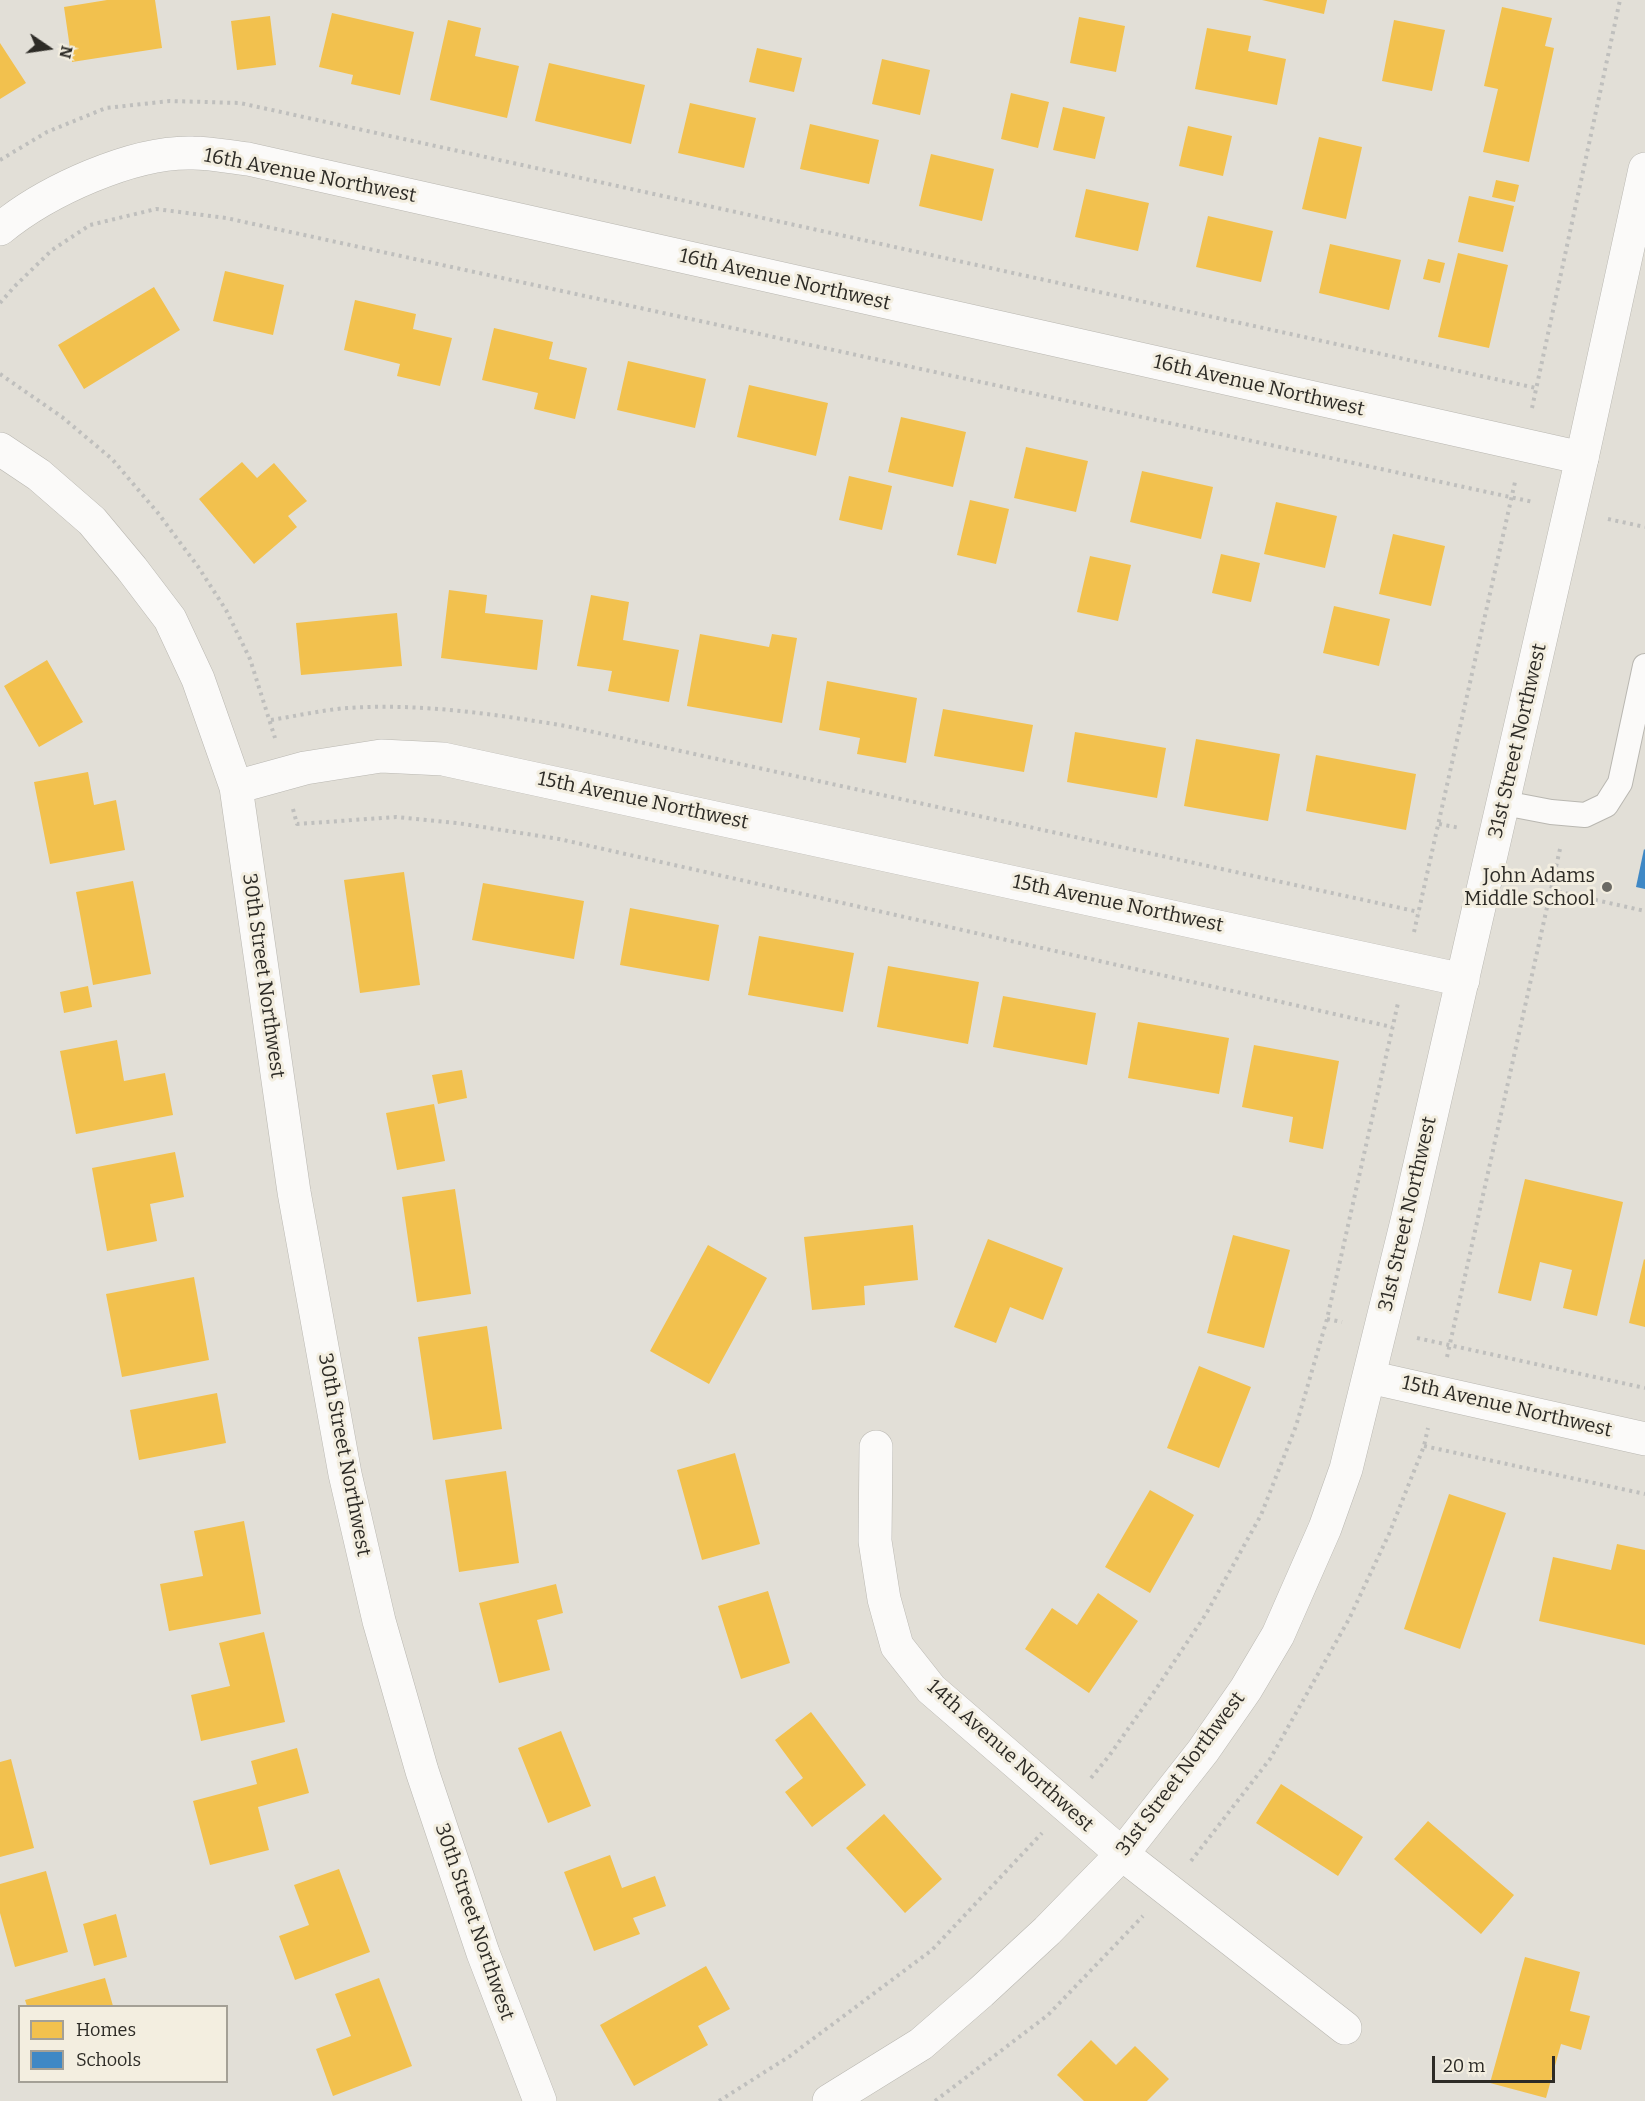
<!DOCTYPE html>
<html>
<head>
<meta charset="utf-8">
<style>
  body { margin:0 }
  #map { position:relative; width:1645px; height:2101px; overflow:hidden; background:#e2dfd7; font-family:Bitter,serif }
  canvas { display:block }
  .legend { position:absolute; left:18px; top:2005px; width:210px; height:78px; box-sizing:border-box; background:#f3eee0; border:2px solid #a4a096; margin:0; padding:8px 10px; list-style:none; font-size:18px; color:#2d2b26 }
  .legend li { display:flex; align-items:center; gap:12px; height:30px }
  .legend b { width:30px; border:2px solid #a4a096 }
  .north { position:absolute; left:18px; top:18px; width:60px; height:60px; -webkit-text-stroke:4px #f3eee0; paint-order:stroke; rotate:103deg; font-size:16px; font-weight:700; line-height:24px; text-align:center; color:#2d2b26 }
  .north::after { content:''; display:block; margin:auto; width:21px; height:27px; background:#2d2b26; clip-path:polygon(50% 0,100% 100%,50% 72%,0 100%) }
  .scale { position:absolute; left:1432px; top:2056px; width:123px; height:27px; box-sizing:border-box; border:3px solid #2d2b26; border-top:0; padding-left:8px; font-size:18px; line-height:21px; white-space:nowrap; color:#2d2b26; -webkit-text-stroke:4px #f3eee0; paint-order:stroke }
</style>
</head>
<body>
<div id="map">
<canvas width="1645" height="2101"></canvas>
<ul class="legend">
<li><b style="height:16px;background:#f2c14e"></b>Homes</li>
<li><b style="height:16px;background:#3f88c5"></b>Schools</li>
</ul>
<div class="north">N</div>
<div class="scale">20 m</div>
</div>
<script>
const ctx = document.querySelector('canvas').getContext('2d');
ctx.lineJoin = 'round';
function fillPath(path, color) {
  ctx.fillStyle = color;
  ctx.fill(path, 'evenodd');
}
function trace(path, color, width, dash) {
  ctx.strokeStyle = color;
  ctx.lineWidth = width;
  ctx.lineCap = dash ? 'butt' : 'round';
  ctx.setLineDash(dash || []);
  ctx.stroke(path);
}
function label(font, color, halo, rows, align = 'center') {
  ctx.font = font + ' Bitter,serif';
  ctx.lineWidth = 6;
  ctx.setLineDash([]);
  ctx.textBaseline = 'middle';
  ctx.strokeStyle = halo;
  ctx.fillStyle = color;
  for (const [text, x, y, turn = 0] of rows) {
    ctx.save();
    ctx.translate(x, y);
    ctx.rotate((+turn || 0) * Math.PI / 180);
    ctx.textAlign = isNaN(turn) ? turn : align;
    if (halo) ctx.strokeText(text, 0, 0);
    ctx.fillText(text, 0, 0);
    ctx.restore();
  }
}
fillPath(new Path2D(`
  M107 0H155L162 48 72 62 64 7Z
  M1262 0H1327L1324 14Z
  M1502 7 1552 18 1545 46 1554 48 1529 162 1483 152 1498 89 1484 86Z
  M332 13 414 32 400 95 351 84 353 75 319 67Z
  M270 16 276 65 237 70 231 21Z
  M1079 17 1125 26 1116 72 1070 63Z
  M448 20 481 28 475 56 519 66 507 118 430 100Z
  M1394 20 1445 30 1432 91 1382 81Z
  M1207 28 1251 36 1248 51 1286 59 1277 105 1195 89Z
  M0 43 26 83 0 99Z
  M757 48 802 58 794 92 749 82Z
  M882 59 930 70 920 115 872 104Z
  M549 63 645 85 631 144 535 121Z
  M1011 93 1049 102 1038 148 1001 139Z
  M690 103 756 118 744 168 678 153Z
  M1063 107 1105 117 1095 159 1053 150Z
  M810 124 879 140 869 184 800 169Z
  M1188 126 1232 136 1223 176 1179 166Z
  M1319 137 1362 147 1346 219 1302 209Z
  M931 154 994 169 982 221 919 206Z
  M1496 180 1519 185 1515 202 1492 197Z
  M1086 189 1149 203 1138 251 1075 237Z
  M1469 196 1514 206 1503 252 1458 242Z
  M1208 216 1273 231 1261 282 1196 267Z
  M1330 244 1401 260 1389 310 1319 293Z
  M1458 253 1508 265 1489 348 1438 337Z
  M1428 259 1445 263 1440 283 1423 279Z
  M225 271 284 285 273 335 213 321Z
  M154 287 180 330 84 389 58 345Z
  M355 300 416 314 413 329 452 338 440 386 397 376 400 364 344 350Z
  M494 328 553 342 549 359 587 368 575 419 534 409 538 393 482 380Z
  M628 361 706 379 695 428 617 410Z
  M749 385 828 403 816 456 737 437Z
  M901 417 966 432 953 487 888 472Z
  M1026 447 1088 461 1076 512 1014 498Z
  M242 462 257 478 274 463 307 501 288 516 297 527 254 564 199 499Z
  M1142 471 1213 487 1201 539 1130 522Z
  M849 476 892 486 882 530 839 520Z
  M970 500 1009 509 996 564 957 555Z
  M1276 502 1337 516 1325 568 1264 554Z
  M1393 534 1445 546 1431 606 1379 594Z
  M1221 554 1260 563 1251 602 1212 593Z
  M1090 556 1131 565 1118 621 1077 612Z
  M449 590 487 595 485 613 543 620 537 670 441 658Z
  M591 595 629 602 623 640 679 650 669 702 608 691 612 671 577 666Z
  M1334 606 1390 619 1379 666 1323 653Z
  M397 613 402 666 301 675 296 623Z
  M700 634 769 647 772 634 797 638 782 723 687 706Z
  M47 660 83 722 39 747 4 686Z
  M827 681 917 698 906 763 857 754 860 738 819 730Z
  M943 709 1033 725 1024 772 934 756Z
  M1075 732 1166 748 1157 798 1067 782Z
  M1196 739 1280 754 1268 821 1184 806Z
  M1316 755 1416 774 1406 830 1306 811Z
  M88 772 94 805 116 800 125 850 50 864 34 782Z
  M404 872 420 985 360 993 344 880Z
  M133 881 151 974 93 985 76 892Z
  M483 883 584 901 574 959 472 940Z
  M630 908 719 925 709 981 620 965Z
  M759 936 854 953 843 1012 748 995Z
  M888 966 979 982 968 1044 877 1027Z
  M88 986 92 1007 64 1013 60 992Z
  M1003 996 1096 1013 1087 1065 993 1047Z
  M1138 1022 1229 1038 1219 1094 1128 1078Z
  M117 1040 124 1081 165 1073 173 1115 76 1134 60 1051Z
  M1254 1045 1339 1061 1323 1149 1289 1142 1293 1117 1242 1107Z
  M462 1070 467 1098 438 1104 432 1075Z
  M434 1104 445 1161 397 1170 386 1113Z
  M175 1152 184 1197 150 1204 157 1241 107 1251 92 1168Z
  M1525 1179 1623 1202 1597 1316 1563 1308 1572 1270 1540 1262 1531 1301 1498 1293Z
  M455 1189 471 1294 417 1302 402 1197Z
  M913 1225 918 1280 864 1286 865 1305 812 1310 804 1237Z
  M1233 1235 1290 1250 1264 1348 1207 1333Z
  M988 1239 1063 1268 1043 1320 1010 1307 996 1343 954 1327Z
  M708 1245 767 1278 709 1384 650 1351Z
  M1644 1259 1645 1260V1327L1629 1323Z
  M194 1277 209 1360 122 1377 106 1294Z
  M487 1326 502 1429 433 1440 418 1337Z
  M1199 1366 1251 1387 1219 1468 1167 1448Z
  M217 1393 226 1443 139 1460 130 1410Z
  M735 1453 760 1544 702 1560 677 1470Z
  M506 1471 519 1563 459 1572 445 1480Z
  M1150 1490 1194 1515 1150 1593 1105 1567Z
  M1449 1494 1506 1513 1460 1649 1404 1629Z
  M244 1521 261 1614 169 1631 160 1584 203 1576 194 1531Z
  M1617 1544 1645 1550V1645L1539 1621 1553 1557 1611 1570Z
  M556 1584 563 1613 537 1620 550 1670 499 1683 479 1603Z
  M768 1591 790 1663 741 1679 718 1606Z
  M1098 1593 1138 1621 1089 1693 1025 1649 1052 1608 1077 1625Z
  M264 1632 285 1722 201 1741 191 1695 230 1686 219 1643Z
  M811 1712 866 1785 812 1827 785 1792 803 1778 775 1740Z
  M561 1731 591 1806 548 1823 518 1748Z
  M297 1748 309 1793 258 1807 269 1850 210 1865 193 1801 257 1784 251 1761Z
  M11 1759 34 1848 0 1857V1762Z
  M1281 1784 1363 1837 1338 1876 1256 1823Z
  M884 1814 942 1879 905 1913 846 1848Z
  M1428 1821 1514 1895 1481 1934 1394 1859Z
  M610 1855 622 1888 655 1876 666 1906 633 1918 640 1934 594 1951 564 1872Z
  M339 1869 370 1952 295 1980 279 1936 309 1925 294 1885Z
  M46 1871 68 1952 15 1967 0 1913V1884Z
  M116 1914 127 1957 94 1966 83 1924Z
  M1525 1957 1580 1972 1570 2011 1590 2016 1581 2050 1561 2044 1546 2098 1490 2083Z
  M706 1966 730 2009 698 2026 708 2045 634 2086 600 2025Z
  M105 1978 113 2006H27L25 2000Z
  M379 1978 412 2066 333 2096 316 2049 351 2036 335 1994Z
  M1091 2040 1116 2065 1135 2046 1169 2079 1147 2101H1084L1057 2075Z`), '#f2c14e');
fillPath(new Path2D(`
  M1644 849 1645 850V889L1636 887Z`), '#3f88c5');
const service = new Path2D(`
  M1504 803 1551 812 1585 815 1606 805 1620 783 1645 666`);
const minor = new Path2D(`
  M0 229C46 191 133 151 193 153 211 153 230 157 248 159L1582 458
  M0 449 39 475 92 521 132 569 170 619 198 679 236 787 294 1192 345 1474 379 1621 422 1771 483 1953 540 2101
  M236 787 305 768 381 756 443 759 1463 980
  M876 1447 875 1541 884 1599 897 1646 931 1689 1122 1854 1345 2028`);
const tertiary = new Path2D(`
  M1369 1377 1645 1439
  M829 2101 921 2044 981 1992 1047 1931 1122 1854 1203 1751 1246 1689 1278 1635 1325 1528 1346 1469 1407 1221 1582 458 1645 169`);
trace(service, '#b9b7b1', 26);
trace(minor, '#b9b7b1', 34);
trace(tertiary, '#b9b7b1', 34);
trace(new Path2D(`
  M0 160 47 132 106 108 170 101 240 103 1536 388
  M0 303 14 287 52 250 90 225 156 209 226 218 1533 502
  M0 374 62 417 112 459 158 513 199 568 226 610 250 659 275 738
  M1532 408 1620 0
  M1608 519 1645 527
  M271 720C296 716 322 710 347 708 421 703 493 714 566 726L1419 912
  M293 809 297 824 396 817 457 823 559 839 1392 1027
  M1439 824 1460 828
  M1551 890 1645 911
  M1414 932 1515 482
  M1327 1319 1342 1322
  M1417 1338 1645 1388
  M1447 1357 1560 849
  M1424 1446 1645 1494
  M1091 1778 1109 1756 1152 1695 1206 1614 1261 1515 1296 1426 1327 1319 1398 1003
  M1191 1861 1270 1759 1349 1619 1389 1534 1424 1446 1428 1428
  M719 2101 790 2056 932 1950 1042 1833
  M935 2101 1048 2015 1143 1916`), '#bfbfbd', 4, [3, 4.5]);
trace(service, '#fbfaf9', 24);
trace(minor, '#fbfaf9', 33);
trace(tertiary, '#fbfaf9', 33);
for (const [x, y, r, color] of [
  [1607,887,6,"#6c6a64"]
]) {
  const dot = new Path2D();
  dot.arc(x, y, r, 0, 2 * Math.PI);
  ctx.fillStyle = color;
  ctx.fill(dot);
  trace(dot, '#f3eee0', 2);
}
label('20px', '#2d2b26', '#f3eee0', [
  ["16th Avenue Northwest",310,176,11],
  ["16th Avenue Northwest",785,280,13],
  ["16th Avenue Northwest",1259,386,13],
  ["31st Street Northwest",1518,741,-77],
  ["15th Avenue Northwest",643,801,12],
  ["15th Avenue Northwest",1118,904,12],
  ["30th Street Northwest",263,976,82],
  ["31st Street Northwest",1408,1214,-77],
  ["15th Avenue Northwest",1507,1407,13],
  ["30th Street Northwest",344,1455,79],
  ["14th Avenue Northwest",1010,1756,42],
  ["31st Street Northwest",1181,1774,-53],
  ["30th Street Northwest",474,1922,71]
]);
label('20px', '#2d2b26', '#f3eee0', [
  ["John Adams",1595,876],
  ["Middle School",1595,899]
], 'right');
</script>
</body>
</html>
